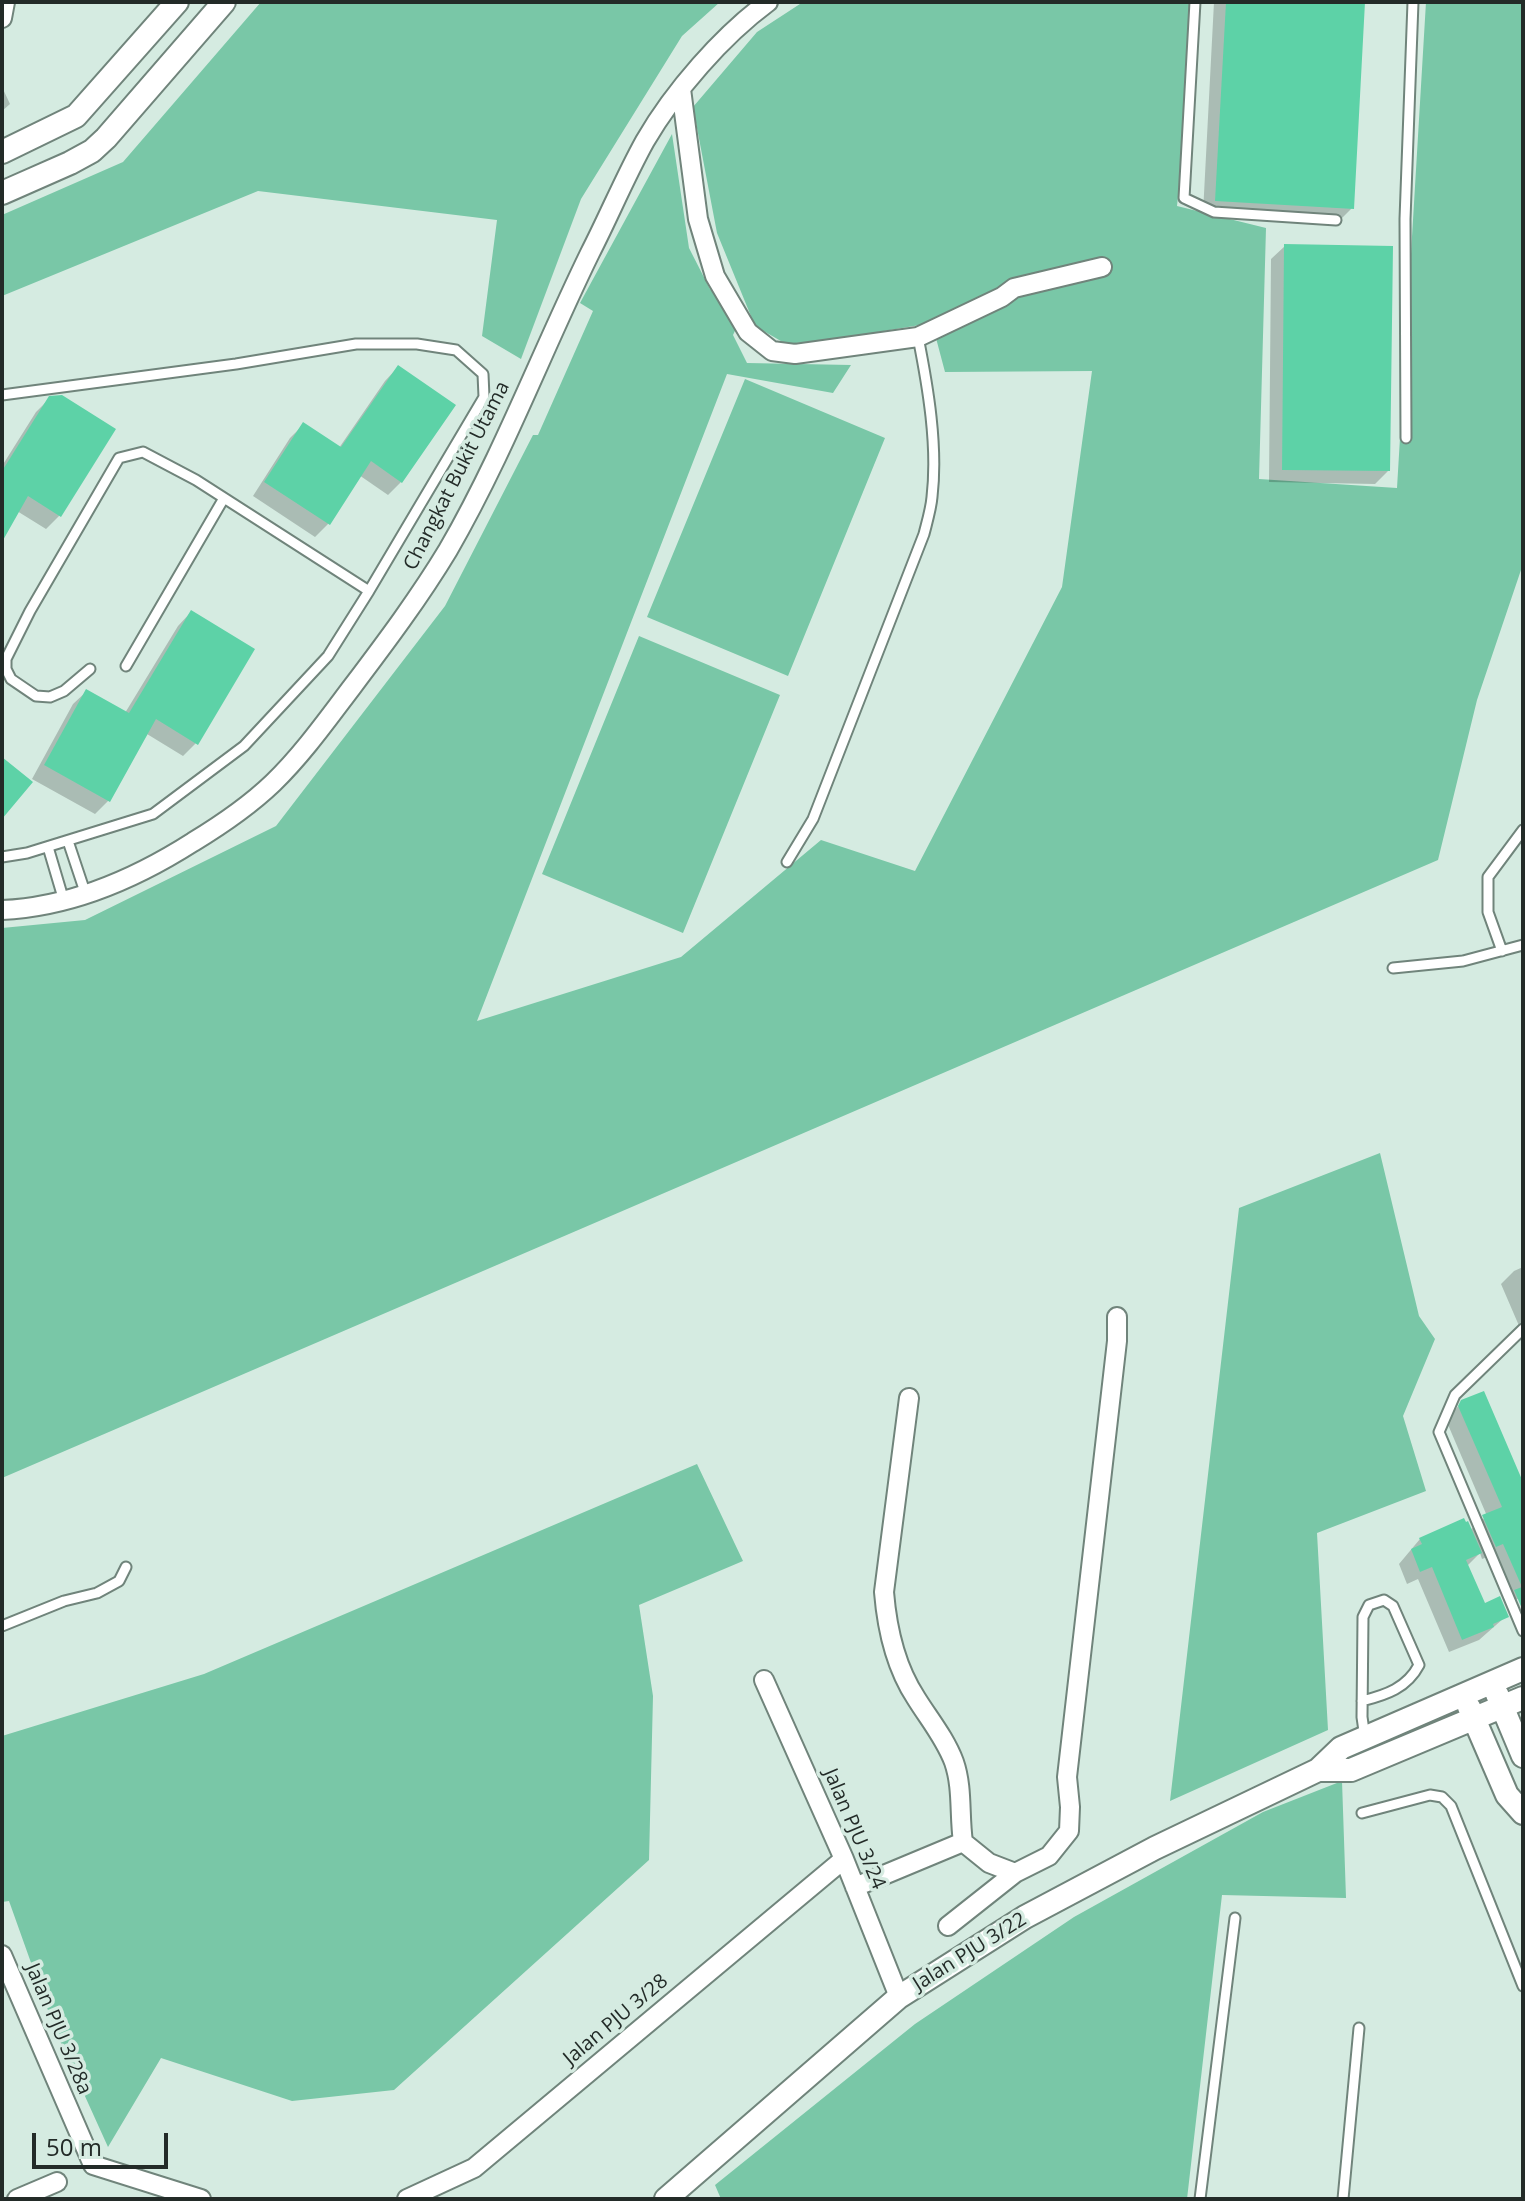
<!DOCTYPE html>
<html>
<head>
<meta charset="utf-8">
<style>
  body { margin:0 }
  #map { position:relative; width:1525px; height:2201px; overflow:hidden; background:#d5ebe1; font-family:"Open Sans",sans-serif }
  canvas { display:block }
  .frame { position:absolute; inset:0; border:4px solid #232b28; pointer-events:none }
  .scale { position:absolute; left:32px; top:2133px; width:136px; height:36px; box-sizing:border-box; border:4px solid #232b28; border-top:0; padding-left:10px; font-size:24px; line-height:28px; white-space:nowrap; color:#232b28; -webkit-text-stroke:6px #d5ebe1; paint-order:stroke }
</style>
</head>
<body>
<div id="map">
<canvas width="1525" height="2201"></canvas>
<div class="frame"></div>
<div class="scale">50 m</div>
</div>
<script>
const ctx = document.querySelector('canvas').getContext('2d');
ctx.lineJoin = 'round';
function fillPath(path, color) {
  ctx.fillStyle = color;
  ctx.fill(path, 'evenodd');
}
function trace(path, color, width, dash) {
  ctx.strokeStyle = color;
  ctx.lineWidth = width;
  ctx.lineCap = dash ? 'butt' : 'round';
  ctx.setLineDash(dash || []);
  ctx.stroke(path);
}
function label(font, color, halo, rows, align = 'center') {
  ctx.font = font + ' "Open Sans",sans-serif';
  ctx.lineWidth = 7;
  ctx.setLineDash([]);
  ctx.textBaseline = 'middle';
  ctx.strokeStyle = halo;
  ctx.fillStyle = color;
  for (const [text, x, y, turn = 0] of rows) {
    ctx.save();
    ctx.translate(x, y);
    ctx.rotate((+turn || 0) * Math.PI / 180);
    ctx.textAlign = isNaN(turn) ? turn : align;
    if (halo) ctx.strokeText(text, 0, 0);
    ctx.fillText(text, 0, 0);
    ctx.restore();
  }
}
fillPath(new Path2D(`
  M261 2H720L682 36 581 199 521 359 482 336 497 220 258 191 2 296V215L123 162Z
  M803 2H1198L1177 206 1266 228 1259 479 1397 488 1426 2H1523V564L1477 700 1438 860 2 1478V928L85 920 276 826 445 606 533 435H538L593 311 580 303 672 134 689 248 710 289 740 320 733 335 747 363 851 365 833 393 727 374 477 1021 681 957 821 840 915 871 1062 587 1092 371 945 372 932 323 836 339 786 344 755 326 717 233 693 107 757 32Z
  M745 379 885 438 788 676 647 617Z
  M639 636 780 695 683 933 542 874Z
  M1380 1153 1419 1316 1435 1339 1403 1416 1426 1491 1317 1533 1328 1730 1170 1801 1239 1208Z
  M697 1464 743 1561 639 1605 653 1696 649 1860 394 2090 292 2101 161 2058 108 2147 55 2030 9 1901 2 1902V1736L204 1674Z
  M1342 1781 1346 1898 1222 1895 1187 2199H721L715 2185 915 2024 1074 1917 1263 1812Z`), '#79c7a7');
fillPath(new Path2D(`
  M1214 2H1363L1352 208 1339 221 1203 213Z
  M2 87 10 104 2 111Z
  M1285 246 1388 471 1375 484 1269 482 1271 259Z
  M398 367 401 482 388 495 359 475 328 524 315 537 253 496 290 438 303 425 339 448 385 381Z
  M50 398 113 430 59 516 46 529 17 511 2 538V466L36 412Z
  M191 612 196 743 183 756 147 734 108 801 95 814 32 779 73 704 87 691 125 713 178 626Z
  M1523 1267V1335L1501 1284 1514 1271Z
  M1462 1402 1523 1487V1597L1510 1602 1490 1556 1482 1559 1480 1553 1467 1566 1484 1605 1504 1618 1479 1640 1449 1652 1418 1579 1407 1584 1399 1564 1420 1539 1470 1530 1487 1516 1446 1420Z`), '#0003');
fillPath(new Path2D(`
  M1226 2H1365L1354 209 1215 201Z
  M1284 244 1393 246 1390 471 1282 470Z
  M398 365 456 405 402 483 371 461 330 525 264 482 303 422 341 447Z
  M62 395 116 429 61 517 28 496 2 542V471L49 396Z
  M191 610 255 649 198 745 156 719 110 802 44 765 86 689 129 713Z
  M2 757 33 782 2 819Z
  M1484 1391 1523 1482V1611L1514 1590 1522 1587 1503 1544 1496 1547 1482 1515 1502 1507 1458 1406 1461 1400Z
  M1464 1518 1466 1522 1468 1521 1482 1553 1466 1560 1485 1603 1500 1596 1509 1617 1493 1624 1494 1627 1462 1640 1432 1567 1420 1572 1411 1549 1422 1544 1419 1538Z`), '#5dd2a7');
const service = new Path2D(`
  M1195 2 1184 198 1214 212 1336 220
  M2 395 236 364 356 344H417L456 350 483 374 484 397 369 591 328 656 244 746 153 814 27 853 2 857
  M1406 438 1405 219 1413 2
  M126 666 224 498
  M90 669 64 691 50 697 36 696 11 679 6 669V659L30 611 119 458 143 452 196 480 369 591
  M68 841 86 895
  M48 847 64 901
  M787 862 813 819 924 534C927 522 931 509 932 497 938 446 928 387 918 337
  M1502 951 1488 912V877L1523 830
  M1393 968 1463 961 1523 945
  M1523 1329 1455 1395 1439 1432 1523 1631
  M2 1626 64 1601 97 1593 119 1581 126 1567
  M1362 1701C1386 1695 1407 1688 1419 1665L1393 1606 1384 1600 1369 1605 1363 1617 1362 1717 1365 1738
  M1362 1813 1430 1795 1442 1797 1451 1806 1523 1986
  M1200 2199 1235 1918
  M1343 2199 1359 2028`);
const minor = new Path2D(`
  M2 18 5 2
  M681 89 698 219 715 276 748 332 772 351 795 354 918 337 1002 297 1014 288 1102 267
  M2 910C71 907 135 879 193 842 221 825 249 806 273 783 302 755 327 720 352 687 386 642 419 598 448 550 503 455 542 351 590 253 609 216 625 177 645 141 674 91 722 36 768 2
  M909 1398 884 1592C887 1629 895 1666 916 1698 929 1719 945 1738 954 1762 963 1788 959 1815 963 1842L989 1863 1015 1873
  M764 1680 844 1859 899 1997
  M855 1887 963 1842
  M948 1926 1015 1873 1049 1856 1069 1831 1070 1807 1067 1777 1117 1341V1317
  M2 1955 93 2165 201 2199
  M17 2199 57 2182
  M407 2199 474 2168 844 1859`);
const tertiary = new Path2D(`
  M2 152 76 116 177 2
  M2 193 70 163 92 151 106 138 224 2
  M1497 1694 1523 1756
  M1469 1707 1507 1795 1523 1813
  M1318 1770H1351L1523 1698
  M666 2199 899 1997 1025 1917 1155 1848 1318 1770 1341 1748 1523 1669`);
trace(service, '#70847b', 13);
trace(minor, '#70847b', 22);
trace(tertiary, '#70847b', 26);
trace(service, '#fff', 9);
trace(minor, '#fff', 18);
trace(tertiary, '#fff', 22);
label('20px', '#232b28', '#d5ebe1', [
  ["Changkat Bukit Utama",457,476,-63],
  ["Jalan PJU 3/24",854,1829,67],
  ["Jalan PJU 3/22",970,1952,-32],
  ["Jalan PJU 3/28",616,2020,-40],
  ["Jalan PJU 3/28a",58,2029,67]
]);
</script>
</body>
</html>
